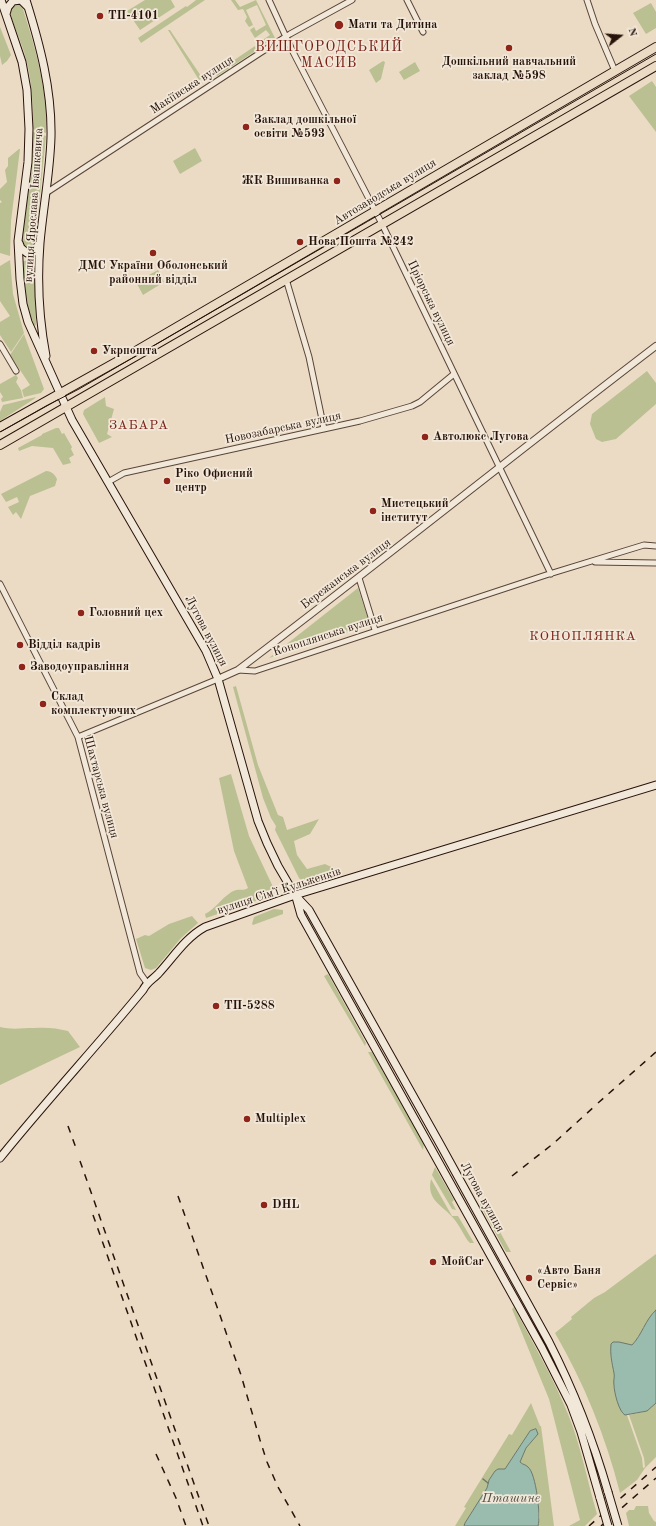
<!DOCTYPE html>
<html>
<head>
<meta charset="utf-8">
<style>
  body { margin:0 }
  #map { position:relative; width:656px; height:1526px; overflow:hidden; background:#ebdbc4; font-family:"Old Standard TT",serif }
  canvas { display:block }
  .north { position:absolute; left:600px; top:16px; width:40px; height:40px; -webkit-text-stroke:3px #f2e8d9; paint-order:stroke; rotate:73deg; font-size:11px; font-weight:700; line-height:16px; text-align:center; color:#28130a }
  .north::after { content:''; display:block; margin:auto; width:14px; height:18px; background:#28130a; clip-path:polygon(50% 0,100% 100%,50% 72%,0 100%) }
</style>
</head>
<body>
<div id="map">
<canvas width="656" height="1526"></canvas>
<div class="north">N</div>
</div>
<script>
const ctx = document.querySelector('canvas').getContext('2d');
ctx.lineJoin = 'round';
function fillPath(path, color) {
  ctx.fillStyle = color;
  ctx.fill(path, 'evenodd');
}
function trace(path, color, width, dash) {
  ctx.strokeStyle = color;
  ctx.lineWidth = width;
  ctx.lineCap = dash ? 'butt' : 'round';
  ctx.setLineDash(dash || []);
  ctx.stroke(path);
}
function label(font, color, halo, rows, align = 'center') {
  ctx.font = font + ' "Old Standard TT",serif';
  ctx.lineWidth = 3.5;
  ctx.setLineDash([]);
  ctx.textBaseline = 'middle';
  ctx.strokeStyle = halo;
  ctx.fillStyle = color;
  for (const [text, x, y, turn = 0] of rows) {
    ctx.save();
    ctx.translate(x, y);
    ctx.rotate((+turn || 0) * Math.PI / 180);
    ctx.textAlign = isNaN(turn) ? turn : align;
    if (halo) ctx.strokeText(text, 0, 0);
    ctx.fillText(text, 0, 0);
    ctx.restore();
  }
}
fillPath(new Path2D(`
  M145 0H171L175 7 140 30 127 11Z
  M196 0H205L141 43 138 38 186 6 187 7Z
  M231 0H235L240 7 256 0 275 38 261 46 258 43 270 35 266 30 255 38 250 30 254 27 256 31 266 25 257 5 246 10 253 25 249 27 245 21 247 17 243 9 238 10Z
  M651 3 656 12V28L646 34 633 13Z
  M18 4 22 6C35 47 48 90 46 133L33 129C33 103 32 77 24 52 20 39 13 25 10 11L13 6Z
  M0 27 11 55 7 61 2 65 0 56Z
  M168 30H170L201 76 210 71 212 73 199 80Z
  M255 46 257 50 217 76 215 73Z
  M383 61 385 62 381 79 376 83 369 70Z
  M415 62 420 71 404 80 399 72Z
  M652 81 656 87V132L629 96Z
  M33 132 46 136 35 245 29 249 23 245 22 239 32 168Z
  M195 148 202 161 180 174 173 161Z
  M19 149H20L11 221 10 256 0 253V203L2 202 0 200V189L7 182 5 170 8 166V158Z
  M10 260 13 294 24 333 11 352 0 335V322L10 316 0 301V266Z
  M34 260 36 325 34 326 32 324 26 298 23 261Z
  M158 270 164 282 143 295 136 282Z
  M24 334 44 389 41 393 24 397 22 390 30 385 10 355Z
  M647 371 656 383V404L616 439 602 442 596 439 590 424 592 414Z
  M16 375 18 378 16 382 21 390 23 398 2 402 1 399 3 397 0 392V384Z
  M36 397 34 399 0 421V412L3 405Z
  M105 397 106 406 114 409 107 434 112 437 99 443 83 414 84 410Z
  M56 428H59L62 434 64 433 72 447 71 449 74 455 69 458 71 463 63 465 53 448 32 446 19 451 18 448 42 435V434Z
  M46 471C52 471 55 475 57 479L55 486 30 496 21 519 16 512 13 515 8 507 19 502 17 497 6 502 1 494Z
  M358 588 370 625 269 658Z
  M236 686 258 765 278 815 283 817 287 830 319 819 310 834 294 841 297 855 307 869 325 864 342 872 340 873 316 881H302L299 878 275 830 276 826 271 818 263 798 233 687Z
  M231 774 249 836 274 889 271 896 206 918 205 914C215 909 221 899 230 893 238 887 242 892 248 888L234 851 219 778Z
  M274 909 283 910V914L253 925 252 924 254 917Z
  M192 916 198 923 181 938 156 968 151 970 145 968 136 939 145 935 149 936 169 924Z
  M328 974 366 1043 365 1046 324 976Z
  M0 1027C12 1030 22 1028 34 1028 46 1027 57 1028 68 1031L80 1047 0 1085Z
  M368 1052H372L424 1144 423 1150Z
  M435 1167 454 1200 452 1202 456 1210 452 1209 432 1175Z
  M431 1179 452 1216H458L474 1243H470L468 1241C463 1234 460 1226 454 1219 443 1205 426 1201 431 1179Z
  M482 1199 511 1252H506L480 1205V1201Z
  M656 1254V1310C646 1320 642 1335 632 1345L611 1347V1358L615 1376 614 1385 618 1402 622 1413 627 1415 642 1458 643 1468 645 1467 644 1458 629 1415 647 1411 656 1403V1457L645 1468 637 1480 620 1493C606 1437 584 1383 555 1333L572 1319 571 1317 594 1298 605 1292Z
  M514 1307C532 1342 553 1377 568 1414 581 1446 587 1480 597 1514L585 1526H569L580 1520 549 1399 512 1309Z
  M531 1403 540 1426H541L554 1526H538L540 1516 535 1484 529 1468 520 1462 526 1448 535 1438 530 1431 505 1469H498L495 1471 489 1480 487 1488 465 1523 464 1526H455L466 1508 464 1507 509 1434 512 1435Z
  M636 1506H648L649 1513 654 1521 656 1522V1526H629L626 1513 629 1510H634Z`), '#bac092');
const water = new Path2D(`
  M656 1310V1403L647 1411 625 1415C619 1412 614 1392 614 1385 613 1381 615 1377 614 1373 612 1363 610 1355 611 1344L613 1342H619L632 1345C642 1335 645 1320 656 1310Z
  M536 1429 538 1434 526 1448 520 1462C523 1465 525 1464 528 1467 536 1473 541 1516 538 1526H464L465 1523 487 1488 489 1480 495 1471 498 1469H505L530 1431Z`);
fillPath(water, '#99bcae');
trace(water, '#6c786c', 1);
trace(new Path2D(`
  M483 1479 488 1483`), '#6c786c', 1.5);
const minor = new Path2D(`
  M269 0 292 50 382 224 551 574
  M407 0 423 32
  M587 0 595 24 615 71
  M46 193 260 53 290 34 352 0
  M286 279 309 357 324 429
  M0 344 16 371
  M108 482 124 473 360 421 412 406 420 402 454 374
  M595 562 656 563
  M359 578 375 630
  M0 584 78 737 140 973 147 983
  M238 670 255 671 546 575 644 545 656 546
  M78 737 218 679`);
const tertiary = new Path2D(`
  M218 679 238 670C379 563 516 453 656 346`);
const secondary = new Path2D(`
  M1 0 22 62 27 90 29 129 28 162 18 241 20 279 23 304 28 322 72 420 206 651 218 679 258 821 267 843 278 866 295 895 309 910 440 1144 549 1342C574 1391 593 1440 608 1492
  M26 0C40 45 52 90 51 137 50 173 43 208 40 243 37 281 39 319 46 356
  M6 14 8 7 13 1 21 0 28 7
  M19 243 21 248 27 253C34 254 36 251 38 245
  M296 897 301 915 542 1348 571 1405 581 1432 600 1498
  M0 1158C46 1101 96 1047 143 990 147 982 152 980 158 974 173 958 185 938 205 927L295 895 656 785`);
const primary = new Path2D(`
  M0 427 134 352 656 47
  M0 445 656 66`);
trace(minor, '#594538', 7);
trace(tertiary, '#594538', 8);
trace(secondary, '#28130a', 9);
trace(primary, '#28130a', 10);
trace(minor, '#f2e8d9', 5);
trace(tertiary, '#f2e8d9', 6);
trace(secondary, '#f2e8d9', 7);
trace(primary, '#ebdbc4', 8);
trace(new Path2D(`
  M0 432 46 406 79 389 656 54`), '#28130a', 1);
trace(new Path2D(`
  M598 1103 656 1052
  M68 1126 76 1148
  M80 1161 209 1526
  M512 1176 554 1143 596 1105
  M178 1196 241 1375 260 1440 267 1462 278 1487 300 1526
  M93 1215 203 1526
  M156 1454 176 1498 186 1526
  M589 1526 656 1467
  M601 1526 656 1478`), '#28130a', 1.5, [7, 7]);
const secondaryBridge = new Path2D(`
  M608 1492 618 1526
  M600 1498 608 1526`);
trace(secondaryBridge, '#28130a', 9, []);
trace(secondaryBridge, '#f2e8d9', 7);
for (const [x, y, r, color] of [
  [100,16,4,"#8f2418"],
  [339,25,5,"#8f2418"],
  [509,48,4,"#8f2418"],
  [246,127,4,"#8f2418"],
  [337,181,4,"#8f2418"],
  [300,242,4,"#8f2418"],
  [153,253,4,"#8f2418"],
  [94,351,4,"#8f2418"],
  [425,437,4,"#8f2418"],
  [167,481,4,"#8f2418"],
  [373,511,4,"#8f2418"],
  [81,613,4,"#8f2418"],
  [20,645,4,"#8f2418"],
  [22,667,4,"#8f2418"],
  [43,704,4,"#8f2418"],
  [216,1006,4,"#8f2418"],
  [247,1119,4,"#8f2418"],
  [264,1205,4,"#8f2418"],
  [433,1262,4,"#8f2418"],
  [529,1278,4,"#8f2418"]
]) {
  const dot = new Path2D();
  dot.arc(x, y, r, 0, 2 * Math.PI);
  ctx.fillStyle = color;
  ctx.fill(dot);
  trace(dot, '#f2e8d9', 1.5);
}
label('bold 12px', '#28130a', '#f2e8d9', [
  ["ТП-4101",108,16],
  ["Мати та Дитина",348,25],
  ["Дошкільний навчальний",509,62,"center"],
  ["заклад №598",509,76,"center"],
  ["Заклад дошкільної",254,120],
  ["освіти №593",254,134],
  ["ЖК Вишиванка",329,181,"right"],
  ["Нова Пошта №242",308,242],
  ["ДМС України Оболонський",153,266,"center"],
  ["районний відділ",153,280,"center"],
  ["Укрпошта",102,351],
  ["Автолюкс Лугова",433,437],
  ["Ріко Офисний",175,474],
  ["центр",175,488],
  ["Мистецький",381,504],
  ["інститут",381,518],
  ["Головний цех",89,613],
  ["Відділ кадрів",28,645],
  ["Заводоуправління",30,667],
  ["Склад",51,697],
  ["комплектуючих",51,711],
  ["ТП-5288",224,1006],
  ["Multiplex",255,1119],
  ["DHL",272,1205],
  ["МойCar",441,1262],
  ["«Авто Баня",537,1271],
  ["Сервіс»",537,1285]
], 'left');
label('12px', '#28130a', '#f2e8d9', [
  ["Макіївська вулиця",192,85,-33],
  ["Автозаводська вулиця",385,192,-31],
  ["вулиця Ярослава Івашкевича",34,205,-86],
  ["Пріорська вулиця",431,303,64],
  ["Новозабарська вулиця",283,428,-12],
  ["Бережанська вулиця",346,574,-37],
  ["Лугова вулиця",206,631,62],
  ["Коноплянська вулиця",328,635,-18],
  ["Шахтарська вулиця",101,787,75],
  ["вулиця Сімʼї Кульженків",279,891,-18],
  ["Лугова вулиця",482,1197,61]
]);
ctx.letterSpacing = '1px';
label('13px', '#7a1f14', '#f2e8d9', [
  ["ЗАБАРА",139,426],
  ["КОНОПЛЯНКА",583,637]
]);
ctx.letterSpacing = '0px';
label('italic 13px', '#504e43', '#f2e8d9', [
  ["Пташине",511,1499]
]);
ctx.letterSpacing = '1px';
label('14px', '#7a1f14', '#f2e8d9', [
  ["ВИШГОРОДСЬКИЙ",329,47],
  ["МАСИВ",329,63]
]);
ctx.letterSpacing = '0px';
</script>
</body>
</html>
